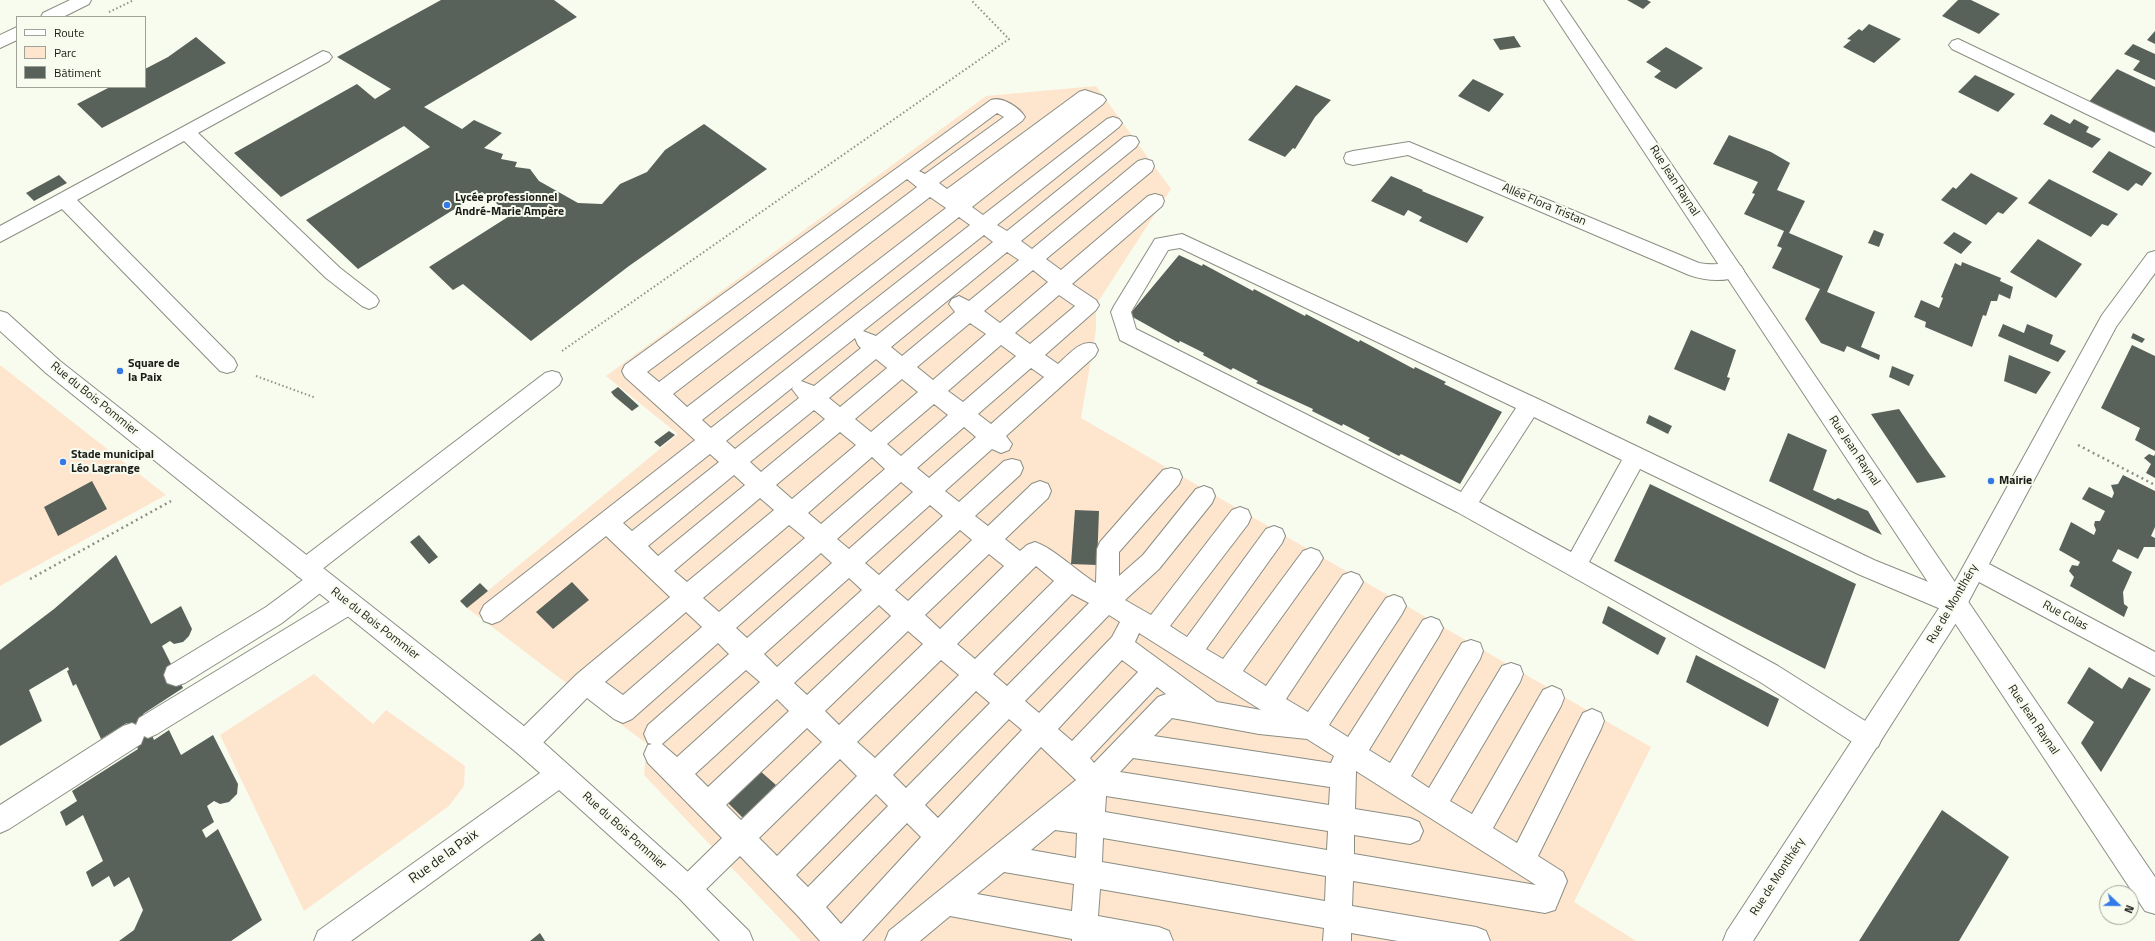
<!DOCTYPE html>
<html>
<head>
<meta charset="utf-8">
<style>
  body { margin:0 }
  #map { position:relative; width:2155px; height:941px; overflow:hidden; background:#f8fcef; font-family:"Titillium Web",sans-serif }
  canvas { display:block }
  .legend { position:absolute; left:16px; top:16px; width:130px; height:72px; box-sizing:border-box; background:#f8fcef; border:1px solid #a0a299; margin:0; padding:5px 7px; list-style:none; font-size:12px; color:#1b1c17 }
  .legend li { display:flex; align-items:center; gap:8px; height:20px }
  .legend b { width:20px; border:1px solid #a0a299 }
  .north { position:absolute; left:2099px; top:885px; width:40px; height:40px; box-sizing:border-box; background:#f8fcef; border:1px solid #a0a299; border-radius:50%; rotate:112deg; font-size:11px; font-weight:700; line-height:16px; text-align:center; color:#1b1c17 }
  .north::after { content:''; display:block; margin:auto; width:14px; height:18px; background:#347ae7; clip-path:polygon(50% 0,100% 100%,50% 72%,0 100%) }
</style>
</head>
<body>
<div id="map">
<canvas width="2155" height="941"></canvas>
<ul class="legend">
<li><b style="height:5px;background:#fff"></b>Route</li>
<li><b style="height:11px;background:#fee5ce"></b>Parc</li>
<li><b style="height:11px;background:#59625a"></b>Bâtiment</li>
</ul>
<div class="north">N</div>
</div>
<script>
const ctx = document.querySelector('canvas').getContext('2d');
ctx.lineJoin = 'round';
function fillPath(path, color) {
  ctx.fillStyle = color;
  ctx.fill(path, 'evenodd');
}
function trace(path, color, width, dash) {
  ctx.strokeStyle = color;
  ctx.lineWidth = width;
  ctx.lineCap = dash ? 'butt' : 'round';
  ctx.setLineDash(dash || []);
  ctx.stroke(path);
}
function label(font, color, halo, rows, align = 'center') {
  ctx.font = font + ' "Titillium Web",sans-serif';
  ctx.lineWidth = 4;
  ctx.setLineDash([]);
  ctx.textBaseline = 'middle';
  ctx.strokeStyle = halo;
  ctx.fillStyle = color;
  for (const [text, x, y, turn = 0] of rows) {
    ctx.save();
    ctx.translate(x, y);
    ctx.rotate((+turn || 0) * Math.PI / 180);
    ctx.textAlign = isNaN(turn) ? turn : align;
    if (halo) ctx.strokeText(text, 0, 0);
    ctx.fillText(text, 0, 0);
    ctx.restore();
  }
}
fillPath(new Path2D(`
  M1096 86 1171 189 1096 305V330L1081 418 1651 747 1574 902 1636 941H801L644 775 647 744 467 608 678 434 606 376 986 96Z
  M0 365 166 495 0 586Z
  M314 674 373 724 386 710 465 766 464 786 449 806 304 911 220 735Z`), '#fee5ce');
fillPath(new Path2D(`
  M441 0H554L577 17 424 107 462 129 474 120 502 133 484 148 503 154 501 159 517 162 515 167 530 169 539 181 578 203 602 204 620 184 647 172 665 150 704 124 767 169 629 266 531 341 463 284 453 290 429 267 511 215 482 192 358 269 306 220 430 147 404 126 281 197 234 153 357 84 375 99 391 89 337 57Z
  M1627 0H1647L1651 2 1643 9Z
  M1958 0H1971L2000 14 1979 34 1942 16Z
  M1869 24 1901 39 1874 63 1843 47 1851 40 1847 39 1859 29 1862 31Z
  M2155 31V44L2147 40Z
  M1514 36 1521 47 1500 50 1493 39Z
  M196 37 226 63 102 128 77 104 110 87H145V69L168 57Z
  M2133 44 2155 54V80L2133 70 2140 61 2124 54Z
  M1666 47 1703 68 1676 89 1654 77 1661 71 1646 62Z
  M2117 69 2155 87V136L2088 103Z
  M1975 75 2015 94 1998 112 1958 92Z
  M1473 79 1504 94 1489 112 1458 96Z
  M1296 85 1331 100 1315 117 1295 149 1293 148 1285 157 1248 140Z
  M2051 114 2070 124 2074 119 2089 127 2086 132 2101 139 2092 148 2043 124Z
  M1729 135 1771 152 1790 163 1777 190 1805 201 1789 233 1843 256 1827 292 1875 312 1861 347 1880 355 1879 360 1847 346 1844 352 1821 343 1805 319 1820 289 1772 268 1782 248 1777 246 1784 231 1744 214 1755 194 1752 193 1758 182 1713 164Z
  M2109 151 2152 173 2142 186 2136 183 2128 191 2092 172Z
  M1971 173 2018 198 2003 214 1998 212 1986 225 1941 200 1953 187 1956 189Z
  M59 175 67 183 34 201 26 193Z
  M1391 176 1423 190 1422 191 1484 217 1467 243 1419 221 1422 217 1408 210 1404 216 1371 201Z
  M2049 179 2118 214 2108 226 2102 224 2091 237 2028 203Z
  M1874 230 1884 234 1879 247 1868 243Z
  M1954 232 1972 242 1961 254 1943 243Z
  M2038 239 2082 264 2056 298 2010 272Z
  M1179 255 1202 266 1203 264 1253 291 1254 289 1305 316 1306 314 1359 342 1360 340 1414 369 1415 367 1446 382 1444 384 1502 412 1460 484 1401 454 1399 456 1368 440 1370 438 1343 424 1342 426 1312 411 1313 409 1256 383 1258 381 1233 368 1231 370 1203 355 1204 353 1180 341 1179 343 1129 315Z
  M1962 262 2001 278 2000 281 2013 287 2010 299 1999 294 1997 301H1991L1986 316 1983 315 1972 347 1925 327 1926 322 1914 317 1921 300 1939 308 1943 298 1941 297 1955 263 1961 266Z
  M2003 324 2024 333 2027 324 2053 335 2050 344 2066 351 2058 362 1998 336Z
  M1691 330 1736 350 1727 377 1730 378 1725 391 1674 369Z
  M2133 333 2145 339 2142 343 2131 338Z
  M2132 345 2155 356V451L2135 440 2140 428 2101 408Z
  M2009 355 2051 372 2036 394 2004 381Z
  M1892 366 1914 375 1909 386 1889 377Z
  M618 387 639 406 632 411 614 396 611 392Z
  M1899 409 1928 452 1946 477 1917 483 1871 414Z
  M1649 415 1672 426 1668 434 1646 423Z
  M669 431 675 435 660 447 654 442Z
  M1788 433 1827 450 1813 490 1835 500 1838 498 1868 511 1882 535 1769 481Z
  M2149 454 2154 456 2155 454V478L2146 473 2151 464 2144 458Z
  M2123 475 2155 491V527L2151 536 2155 538V547H2144L2138 559 2118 549 2112 561 2132 572 2123 592 2124 604 2128 607 2124 617 2070 586 2074 577 2069 571 2072 565 2078 566 2080 562 2059 550 2071 522 2094 535 2096 530 2094 525 2095 521H2100L2105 511 2082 499 2089 487 2112 498 2114 493 2111 485 2118 484Z
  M92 481 107 509 58 536 44 507Z
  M1650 484 1856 584 1825 669 1614 561Z
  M1075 510 1099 511 1097 565 1071 564Z
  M419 535 438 557 429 564 410 542Z
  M116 555 151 624 181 606 192 629 189 636 183 642 174 644 170 641 162 646 183 688 143 714 154 740 169 730 181 755 213 735 238 784 237 794 229 802 220 804 214 801 207 806 214 822 202 830 206 838 218 829 262 920 231 941H119L134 930 143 910 129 877 114 887 109 876 92 887 86 872 103 861 83 815 66 826 60 812 77 801 72 791 138 749 127 723 101 739 76 684 73 686 67 671 69 670 68 667 29 690 42 721 0 746V650L54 609Z
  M572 582 589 600 553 629 536 612Z
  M480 583 488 591 467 608 460 601Z
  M1608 606 1666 638 1658 655 1602 623Z
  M1696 655 1779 699 1768 727 1686 682Z
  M2089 667 2122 689 2129 677 2151 689 2101 772 2081 743 2094 722 2067 703Z
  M759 770 776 785 743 818 726 801Z
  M1942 810 2009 857 1959 941H1859Z
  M540 933 545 941H530Z`), '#59625a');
const service = new Path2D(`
  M70 0H91L89 4 63 17H41L43 13Z
  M17 27V40L0 48V35Z
  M1958 39 2155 133V147L1952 49 1949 45 1952 41Z
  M323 51 329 53 332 57 329 61 198 133 340 268 376 296 379 301 376 306 369 309 362 306 326 278 184 141 77 200 234 359 237 365 234 371 227 373 220 371 62 209 0 242V226Z
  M1085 90 1103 96 1106 100 1103 104 972 207 983 215 1107 119 1113 117 1119 119 1122 123 1119 127 997 225 1007 231 1124 137 1130 136 1136 137 1139 142 1136 147 1021 241 1032 249 1138 161 1145 159 1152 161 1154 166 1152 171 1046 259 1061 270 1148 196 1155 194 1162 196 1164 201 1162 206 1072 284 1096 300 1099 305 1096 310 1045 355 1058 364C1069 355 1080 339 1095 344L1098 350 1095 356 1006 436 1012 444 1009 450 1001 453 992 449 945 491 959 502 1004 461 1012 459 1020 461 1023 468 1020 475 975 516 988 526 1032 484 1040 481 1048 484 1051 491 1048 498 1005 539 1020 551 1027 545 1035 542C1055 549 1076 571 1096 583L1097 549 1100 542 1163 470 1171 468 1179 470 1182 477 1179 484 1119 552V576L1143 555 1196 489 1204 486 1212 489 1215 496 1212 503 1159 569 1125 600 1151 615 1232 510 1240 507 1248 510 1251 517 1248 524 1170 626 1187 637 1266 529 1274 526 1282 529 1285 536 1282 543 1206 649 1223 659 1303 551 1311 548 1319 551 1323 558 1319 565 1243 671 1266 686 1343 575 1351 572 1359 575 1363 582 1359 589 1286 699 1308 712 1386 598 1394 595 1402 598 1406 606 1402 614 1329 725 1348 737 1423 620 1431 617 1439 620 1443 628 1439 636 1369 750 1390 763 1462 643 1471 640 1480 643 1483 651 1480 659 1411 776 1429 788 1502 666 1511 663 1520 666 1523 674 1520 682 1450 801 1472 814 1543 690 1552 686 1561 690 1564 698 1561 706 1493 828 1517 843 1583 713 1592 709 1601 713 1604 721 1601 729 1538 856 1563 872 1567 881 1555 910 1545 913 1353 881 1352 906 1476 927 1486 931 1490 941H1398L1351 933V941H1323L1324 928 1100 889 1098 916 1159 927 1169 931 1173 941H1072V939L950 916 920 941H885L889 931 1076 780 1041 747 862 941H820L798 916 740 856 697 898 688 902 679 898 675 889 679 880 722 838 648 763 644 754 648 745 652 744 648 743 644 734 648 725 729 654 718 643 632 719 623 723 614 719 587 698 534 752 525 755 516 752 512 743 516 734 577 674 670 597 606 536 500 621 492 624 484 621 480 613 484 605 695 440 625 377 622 371 625 365 991 100C1002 96 1019 107 1025 117L1022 121 939 183 947 189 1079 92ZM997 113 1004 117 925 174 919 171ZM907 179 917 187 659 382 647 372ZM930 197 946 208 687 407 673 394ZM959 217 970 225 711 428 702 420ZM984 235 993 242 876 336 863 331ZM1007 252 1019 260 969 301 959 296 952 299 949 304 955 312 902 356 891 347ZM1033 270 1048 282 1000 323 984 311ZM1059 295 1075 306 1030 344 1015 333ZM970 323 986 334 933 380 917 367ZM855 338 858 345 861 348 814 386 801 381ZM1001 345 1016 356 963 402 948 391ZM876 359 887 368 840 407 829 398ZM1031 368 1044 377 991 424 978 414ZM902 379 918 392 871 432 855 419ZM793 387 792 389 799 398 735 449 726 441ZM934 404 948 415 901 456 887 444ZM814 410 825 419 761 472 750 462ZM964 427 976 437 929 478 917 468ZM840 432 856 445 792 499 776 485ZM710 454 719 462 632 531 623 523ZM872 457 885 469 821 524 808 513ZM734 475 745 485 658 556 648 546ZM901 482 913 492 849 549 837 539ZM760 498 774 510 687 582 674 571ZM930 505 943 516 879 575 865 563ZM789 525 805 538 719 612 703 598ZM960 530 972 540 908 601 895 590ZM821 553 832 563 747 638 736 628ZM989 554 1004 566 940 629 925 615ZM1036 566 1054 581 975 659 957 644ZM849 578 862 590 777 667 764 654ZM1072 594 1089 603 1007 686 993 674ZM879 605 891 616 807 695 794 683ZM686 612 702 627 623 695 605 682ZM1109 615 1120 622 1112 637 1039 713 1025 701ZM908 631 923 644 839 725 825 711ZM1139 633 1261 710 1217 702 1135 642ZM941 660 959 675 875 758 857 742ZM1122 660 1138 672 1072 741 1058 729ZM746 670 760 682 677 757 662 744ZM1157 687 1166 694 1158 697 1094 763 1090 758ZM976 691 990 703 906 788 893 775ZM777 699 789 711 708 787 695 774ZM1172 718 1259 734 1307 739 1334 756 1331 763 1154 736ZM1009 719 1022 730 938 818 925 805ZM807 728 822 742 741 820 726 805ZM1133 758 1330 787 1329 805 1120 772ZM840 759 857 776 777 856 759 838ZM1356 771 1536 885 1354 854V835L1410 844 1419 840 1423 831 1419 822 1410 818 1355 809ZM876 794 888 806 808 887 796 875ZM1106 796 1328 831 1327 850 1105 812ZM907 823 921 837 841 924 826 907ZM1055 830 1077 833 1076 858 1031 850ZM1103 838 1326 876 1325 901 1102 862ZM1004 872 1074 884 1072 911 977 894Z
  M1182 234 1538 399 1874 560 1963 596 1967 604 1963 612 1955 615 1858 574 1640 469 1589 562 1778 666 1878 729 1882 738 1878 747 1869 750 1860 747 1760 682 1457 512 1120 340 1111 312 1114 306 1155 239ZM1180 248 1516 408 1461 492 1136 329 1131 312 1168 250ZM1534 417 1622 460 1571 552 1479 502Z
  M552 371 559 373 562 379 559 385 321 570 328 573 332 580 328 587 282 623 185 683 176 686 167 683 164 675 167 667 266 607 304 579 297 576 293 569 297 562 545 373Z
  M349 592 357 595 361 603 357 611 157 734 148 738 144 736 141 744 9 829 0 833V805L123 726 132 723 136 725 139 718 341 595Z`);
const minor = new Path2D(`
  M1409 142 1699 263C1713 266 1728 262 1741 266L1744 271 1741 276C1724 282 1706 281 1689 275L1408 155 1353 165 1346 163 1344 158 1346 153 1353 151Z
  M2155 251V273L2116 327 1989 564 2155 652V676L1979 582 1963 612 1753 941H1723L1727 931 1947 596 2102 315 2148 253Z
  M0 311 7 313 60 361 534 734 697 880 749 931 753 941H720L679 898 559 790 351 941H314L318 931 540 773 516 752 46 373 0 331Z`);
const tertiary = new Path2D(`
  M1544 0H1560L2155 877V914L2145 911Z`);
trace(service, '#8b8e83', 2);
trace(minor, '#8b8e83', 2);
trace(tertiary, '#8b8e83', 2);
trace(new Path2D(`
  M109 12 134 0
  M562 351 1009 39 971 0
  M256 376 316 398`), '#8e9087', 2, [1.5, 2.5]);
trace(new Path2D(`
  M2078 445 2155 485
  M30 579 171 501`), '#8e9087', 2.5, [2, 3.5]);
fillPath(service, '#fff');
fillPath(minor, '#fff');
fillPath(tertiary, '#fff');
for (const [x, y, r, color] of [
  [447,205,4,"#347ae7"],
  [120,371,4,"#347ae7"],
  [63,462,4,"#347ae7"],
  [1991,481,4,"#347ae7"]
]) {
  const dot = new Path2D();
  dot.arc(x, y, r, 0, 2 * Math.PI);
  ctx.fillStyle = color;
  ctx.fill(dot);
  trace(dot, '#f8fcef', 1.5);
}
label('12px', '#1b1c17', '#f8fcef', [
  ["Rue Jean Raynal",1674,181,57],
  ["Allée Flora Tristan",1544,205,23],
  ["Rue du Bois Pommier",94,399,39],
  ["Rue Jean Raynal",1854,451,56],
  ["Rue de Montlhéry",1953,604,-60],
  ["Rue Colas",2065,616,28],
  ["Rue du Bois Pommier",375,624,38],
  ["Rue Jean Raynal",2033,720,56],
  ["Rue du Bois Pommier",624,831,42],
  ["Rue de Montlhéry",1778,877,-57]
]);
label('bold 12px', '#1b1c17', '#f8fcef', [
  ["Lycée professionnel",455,198],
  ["André-Marie Ampère",455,212],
  ["Square de",128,364],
  ["la Paix",128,378],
  ["Stade municipal",71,455],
  ["Léo Lagrange",71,469],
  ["Mairie",1999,481]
], 'left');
label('14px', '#1b1c17', '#f8fcef', [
  ["Rue de la Paix",444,857,-36]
]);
</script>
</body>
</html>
